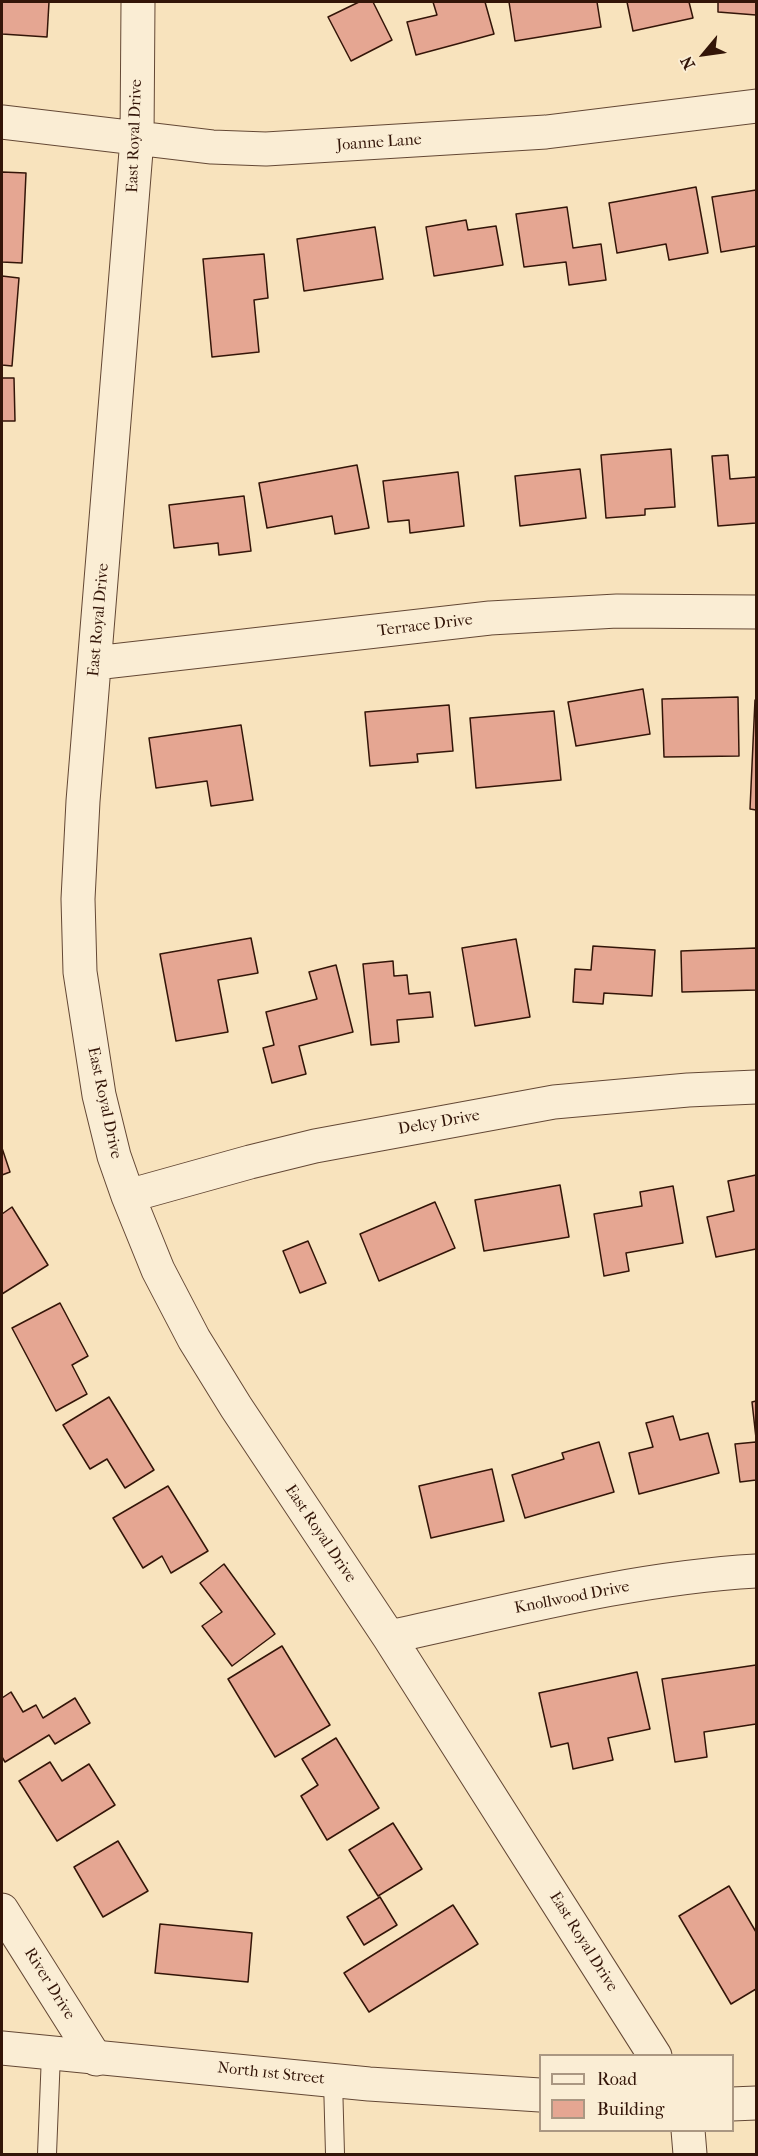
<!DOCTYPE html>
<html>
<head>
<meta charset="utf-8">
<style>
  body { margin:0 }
  #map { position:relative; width:758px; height:2156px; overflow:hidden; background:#f8e3bd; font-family:"IM FELL French Canon",serif }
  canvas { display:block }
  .frame { position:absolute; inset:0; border:3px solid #331508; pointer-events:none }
  .legend { position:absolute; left:539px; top:2054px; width:195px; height:78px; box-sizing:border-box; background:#faedd4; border:2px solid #aa9782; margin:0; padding:8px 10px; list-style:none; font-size:18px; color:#331508 }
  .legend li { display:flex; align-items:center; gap:12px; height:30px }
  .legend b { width:30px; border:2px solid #aa9782 }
  .north { position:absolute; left:674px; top:24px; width:60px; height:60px; -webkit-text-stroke:4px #faedd4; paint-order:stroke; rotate:241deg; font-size:16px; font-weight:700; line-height:24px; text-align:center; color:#331508 }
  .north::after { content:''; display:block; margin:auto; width:21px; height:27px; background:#331508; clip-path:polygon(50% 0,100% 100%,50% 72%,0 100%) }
</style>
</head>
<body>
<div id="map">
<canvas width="758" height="2156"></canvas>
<div class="frame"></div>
<ul class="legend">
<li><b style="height:8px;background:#faedd4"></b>Road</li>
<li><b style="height:16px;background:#e5a692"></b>Building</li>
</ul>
<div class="north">N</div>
</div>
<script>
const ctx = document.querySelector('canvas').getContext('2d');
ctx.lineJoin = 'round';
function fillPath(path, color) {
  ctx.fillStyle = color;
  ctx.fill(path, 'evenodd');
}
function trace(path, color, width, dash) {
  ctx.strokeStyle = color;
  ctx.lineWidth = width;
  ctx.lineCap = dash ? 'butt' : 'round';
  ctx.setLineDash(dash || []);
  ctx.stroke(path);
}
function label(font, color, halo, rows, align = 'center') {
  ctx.font = font + ' "IM FELL French Canon",serif';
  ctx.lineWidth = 6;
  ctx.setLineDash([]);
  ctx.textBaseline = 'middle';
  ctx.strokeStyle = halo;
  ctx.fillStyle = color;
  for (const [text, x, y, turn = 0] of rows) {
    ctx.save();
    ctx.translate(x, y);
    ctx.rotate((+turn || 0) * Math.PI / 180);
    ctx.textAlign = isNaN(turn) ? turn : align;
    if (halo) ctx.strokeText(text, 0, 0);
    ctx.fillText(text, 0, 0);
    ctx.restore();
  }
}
const building = new Path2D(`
  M2 2H49L47 37 2 34Z
  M359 2H373L392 40 351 61 328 17Z
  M433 2H485L494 34 416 55 407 22 437 15Z
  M509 2H597L601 27 515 41Z
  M627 2H689L693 18 633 31Z
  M718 2H756V15L718 12Z
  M2 172 26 173 22 263 2 262Z
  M696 187 708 253 669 260 666 244 617 253 609 203Z
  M756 190V246L721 252 712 197Z
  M567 207 573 248 601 244 606 280 569 285 566 262 524 267 516 214Z
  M466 220 468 230 496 226 503 265 434 276 426 227Z
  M375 227 383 279 304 291 297 239Z
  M264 254 268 298 254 300 259 352 212 357 203 259Z
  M2 276 19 278 12 366 2 365Z
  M2 378H14L15 421H2Z
  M671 449 675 507 645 509V515L606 518 601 455Z
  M728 455 730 479 756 477V523L718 526 712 456Z
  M357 465 369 528 335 534 332 516 267 528 259 483Z
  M580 469 586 518 520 526 515 476Z
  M458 472 464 526 410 533 409 520 388 522 383 481Z
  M244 496 251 551 219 555 218 543 174 548 169 505Z
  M643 689 650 734 576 746 568 702Z
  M738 697 739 756 664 757 662 699Z
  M755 700H756V810L750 809Z
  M449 705 453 751 417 754 418 762 370 766 365 712Z
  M554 711 561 780 476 788 470 718Z
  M241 725 253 800 211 806 207 781 156 788 149 738Z
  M251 938 258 973 218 980 228 1032 176 1041 160 954Z
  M516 939 530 1017 475 1026 462 948Z
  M593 946 655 950 652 996 604 993 603 1004 573 1002 575 969 591 970Z
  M756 948V990L682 992 681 951Z
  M393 961 394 976 407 975 409 994 430 992 433 1017 397 1020 399 1042 371 1045 363 964Z
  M336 965 353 1032 299 1046 306 1074 272 1083 263 1048 274 1045 266 1012 317 999 309 972Z
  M2 1148 10 1172 2 1175Z
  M756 1175V1249L716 1257 707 1217 734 1211 728 1181Z
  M560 1185 569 1237 484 1251 475 1200Z
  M673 1186 683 1243 626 1253 629 1271 604 1276 594 1214 642 1206 640 1192Z
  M435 1202 455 1248 379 1281 360 1234Z
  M12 1207 48 1265 2 1294V1214Z
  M308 1241 326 1283 300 1293 283 1251Z
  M60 1303 88 1356 72 1365 87 1394 56 1411 12 1328Z
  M109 1397 154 1470 125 1488 107 1459 90 1469 63 1425Z
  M756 1401V1438L752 1402Z
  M673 1416 680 1440 708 1433 719 1473 639 1494 629 1453 653 1447 646 1423Z
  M599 1442 614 1492 525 1518 512 1475 564 1459 562 1453Z
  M756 1442V1480L740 1482 735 1444Z
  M492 1469 504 1521 431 1538 419 1486Z
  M168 1486 208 1551 171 1573 162 1556 143 1568 113 1518Z
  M224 1564 275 1634 232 1666 202 1626 222 1612 200 1583Z
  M282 1646 330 1725 275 1757 228 1679Z
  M756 1665V1724L704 1732 707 1757 675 1762 662 1679Z
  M637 1672 650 1729 608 1738 613 1760 573 1769 568 1743 551 1747 539 1693Z
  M11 1692 23 1712 36 1705 43 1718 75 1698 90 1723 55 1744 49 1735 5 1762 2 1757V1698Z
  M336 1738 379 1808 327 1840 301 1796 318 1785 302 1759Z
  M50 1762 62 1781 89 1764 115 1805 57 1841 19 1781Z
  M393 1823 422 1869 378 1896 349 1850Z
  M118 1841 148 1891 103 1917 74 1867Z
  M729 1886 756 1932V1989L731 2004 679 1916Z
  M380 1897 397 1925 364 1945 347 1917Z
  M453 1905 478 1944 369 2012 344 1973Z
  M160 1924 252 1933 248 1982 155 1973Z`);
fillPath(building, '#e5a692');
trace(building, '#331508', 1.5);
const service = new Path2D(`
  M333 2080 335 2154
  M47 2154 51 2054`);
const minor = new Path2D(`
  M138 2 137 139 83 801 78 899 80 972 99 1095 114 1156 128 1196 158 1270 194 1339 236 1407 389 1637 655 2056
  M2 122 212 147 266 149 546 132 756 106
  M95 663 490 618 617 611 756 612
  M128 1196 250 1162 315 1146 554 1102 688 1090 756 1087
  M389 1637C510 1611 632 1578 756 1571
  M2 1910 96 2059
  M688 2130 690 2154`);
const tertiary = new Path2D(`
  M2 2048 369 2084 540 2095
  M732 2104 756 2103`);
trace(service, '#644835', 20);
trace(minor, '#644835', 35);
trace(tertiary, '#644835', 35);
trace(service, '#faedd4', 18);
trace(minor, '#faedd4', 33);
trace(tertiary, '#faedd4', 33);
label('16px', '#331508', '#faedd4', [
  ["East Royal Drive",135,136,-88],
  ["Joanne Lane",379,143,-4],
  ["East Royal Drive",99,620,-85],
  ["Terrace Drive",425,626,-7],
  ["East Royal Drive",104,1103,78],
  ["Delcy Drive",439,1123,-10],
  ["East Royal Drive",320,1534,56],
  ["Knollwood Drive",572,1598,-11],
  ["East Royal Drive",583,1942,58],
  ["River Drive",49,1984,58],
  ["North 1st Street",271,2074,6]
]);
</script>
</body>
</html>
